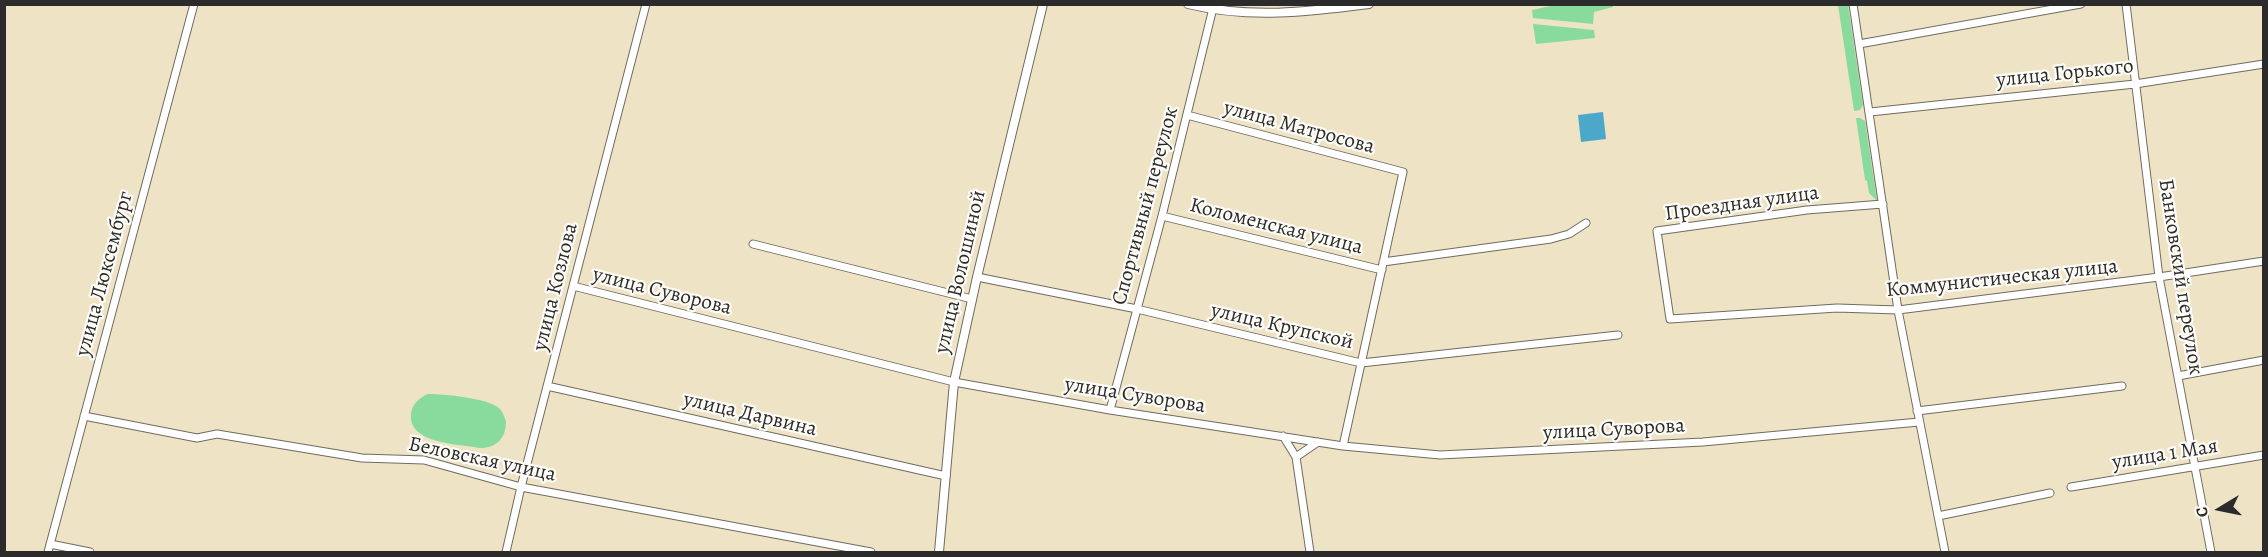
<!DOCTYPE html>
<html>
<head>
<meta charset="utf-8">
<style>
  body { margin:0 }
  #map { position:relative; width:2268px; height:557px; overflow:hidden; background:#efe3c6; font-family:Alegreya,serif }
  canvas { display:block }
  .frame { position:absolute; inset:0; border:6px solid #2b2b2b; pointer-events:none }
  .north { position:absolute; left:2190px; top:479px; width:60px; height:60px; -webkit-text-stroke:4px #fdfcf7; paint-order:stroke; rotate:260deg; font-size:16px; font-weight:700; line-height:24px; text-align:center; color:#2b2b2b }
  .north::after { content:''; display:block; margin:auto; width:21px; height:27px; background:#2b2b2b; clip-path:polygon(50% 0,100% 100%,50% 72%,0 100%) }
</style>
</head>
<body>
<div id="map">
<canvas width="2268" height="557"></canvas>
<div class="frame"></div>
<div class="north">С</div>
</div>
<script>
const ctx = document.querySelector('canvas').getContext('2d');
ctx.lineJoin = 'round';
function fillPath(path, color) {
  ctx.fillStyle = color;
  ctx.fill(path, 'evenodd');
}
function trace(path, color, width, dash) {
  ctx.strokeStyle = color;
  ctx.lineWidth = width;
  ctx.lineCap = dash ? 'butt' : 'round';
  ctx.setLineDash(dash || []);
  ctx.stroke(path);
}
function label(font, color, halo, rows, align = 'center') {
  ctx.font = font + ' Alegreya,serif';
  ctx.lineWidth = 4.5;
  ctx.setLineDash([]);
  ctx.textBaseline = 'middle';
  ctx.strokeStyle = halo;
  ctx.fillStyle = color;
  for (const [text, x, y, turn = 0] of rows) {
    ctx.save();
    ctx.translate(x, y);
    ctx.rotate((+turn || 0) * Math.PI / 180);
    ctx.textAlign = isNaN(turn) ? turn : align;
    if (halo) ctx.strokeText(text, 0, 0);
    ctx.fillText(text, 0, 0);
    ctx.restore();
  }
}
fillPath(new Path2D(`
  M1560 4 1613 5V7L1594 12 1593 24 1533 18 1532 10Z
  M1838 5H1848L1863 105 1860 110 1854 111Z
  M1533 24 1594 30 1595 38 1536 44Z
  M1856 118H1860L1865 121 1877 201 1869 193 1867 181 1865 180Z
  M428 394C444 394 487 398 499 408 503 412 504 416 506 421 506 438 497 448 480 448 459 444 408 444 411 414 412 404 419 398 428 394Z`), '#88db9c');
fillPath(new Path2D(`
  M1603 112 1606 139 1581 142 1578 115Z`), '#4ca8ca');
const minor = new Path2D(`
  M1853 4 1898 310 1945 552
  M2126 4 2159 277 2211 552
  M1859 44 2081 4
  M1870 112 2135 84 2264 64
  M1187 115 1403 172 1343 446
  M1883 204 1807 210 1657 231 1670 319 1837 308 1898 310 2159 277 2264 261
  M1162 216 1382 270
  M753 244 972 299
  M1383 262 1551 239 1569 234 1586 223
  M977 277 1137 309 1361 363 1618 335
  M573 286 954 382 1110 410 1343 446 1440 455 1703 442 1919 422
  M2178 376 2264 360
  M547 386 946 476
  M1110 410 1162 216 1214 4
  M1917 411 2122 386
  M84 416 197 438 217 434 362 458 424 460 521 487 871 552
  M1283 436 1296 457 1310 552
  M1296 457 1318 442
  M2071 487 2264 455
  M1938 516 2050 493
  M50 544 90 552
  M48 552 194 4
  M506 552 521 487 646 4`);
const tertiary = new Path2D(`
  M1188 4C1250 19 1307 12 1369 4
  M939 552 954 382 977 277 1043 4`);
trace(minor, '#706b61', 9);
trace(tertiary, '#706b61', 10);
trace(minor, '#fff', 7);
trace(tertiary, '#fff', 8);
label('21px', '#2b2b2b', '#fdfcf7', [
  ["улица Горького",2065,74,-6],
  ["улица Матросова",1299,128,15],
  ["Проездная улица",1742,204,-8],
  ["Спортивный переулок",1146,206,-75],
  ["Коломенская улица",1276,227,14],
  ["улица Волошиной",961,272,-77],
  ["улица Люксембург",105,274,-75],
  ["Банковский переулок",2180,277,81],
  ["Коммунистическая улица",2002,279,-6],
  ["улица Козлова",556,287,-76],
  ["улица Суворова",662,292,14],
  ["улица Крупской",1282,327,13],
  ["улица Суворова",1135,396,9],
  ["улица Дарвина",750,415,13],
  ["улица Суворова",1614,430,-3],
  ["улица 1 Мая",2165,455,-9],
  ["Беловская улица",482,460,12]
]);
</script>
</body>
</html>
